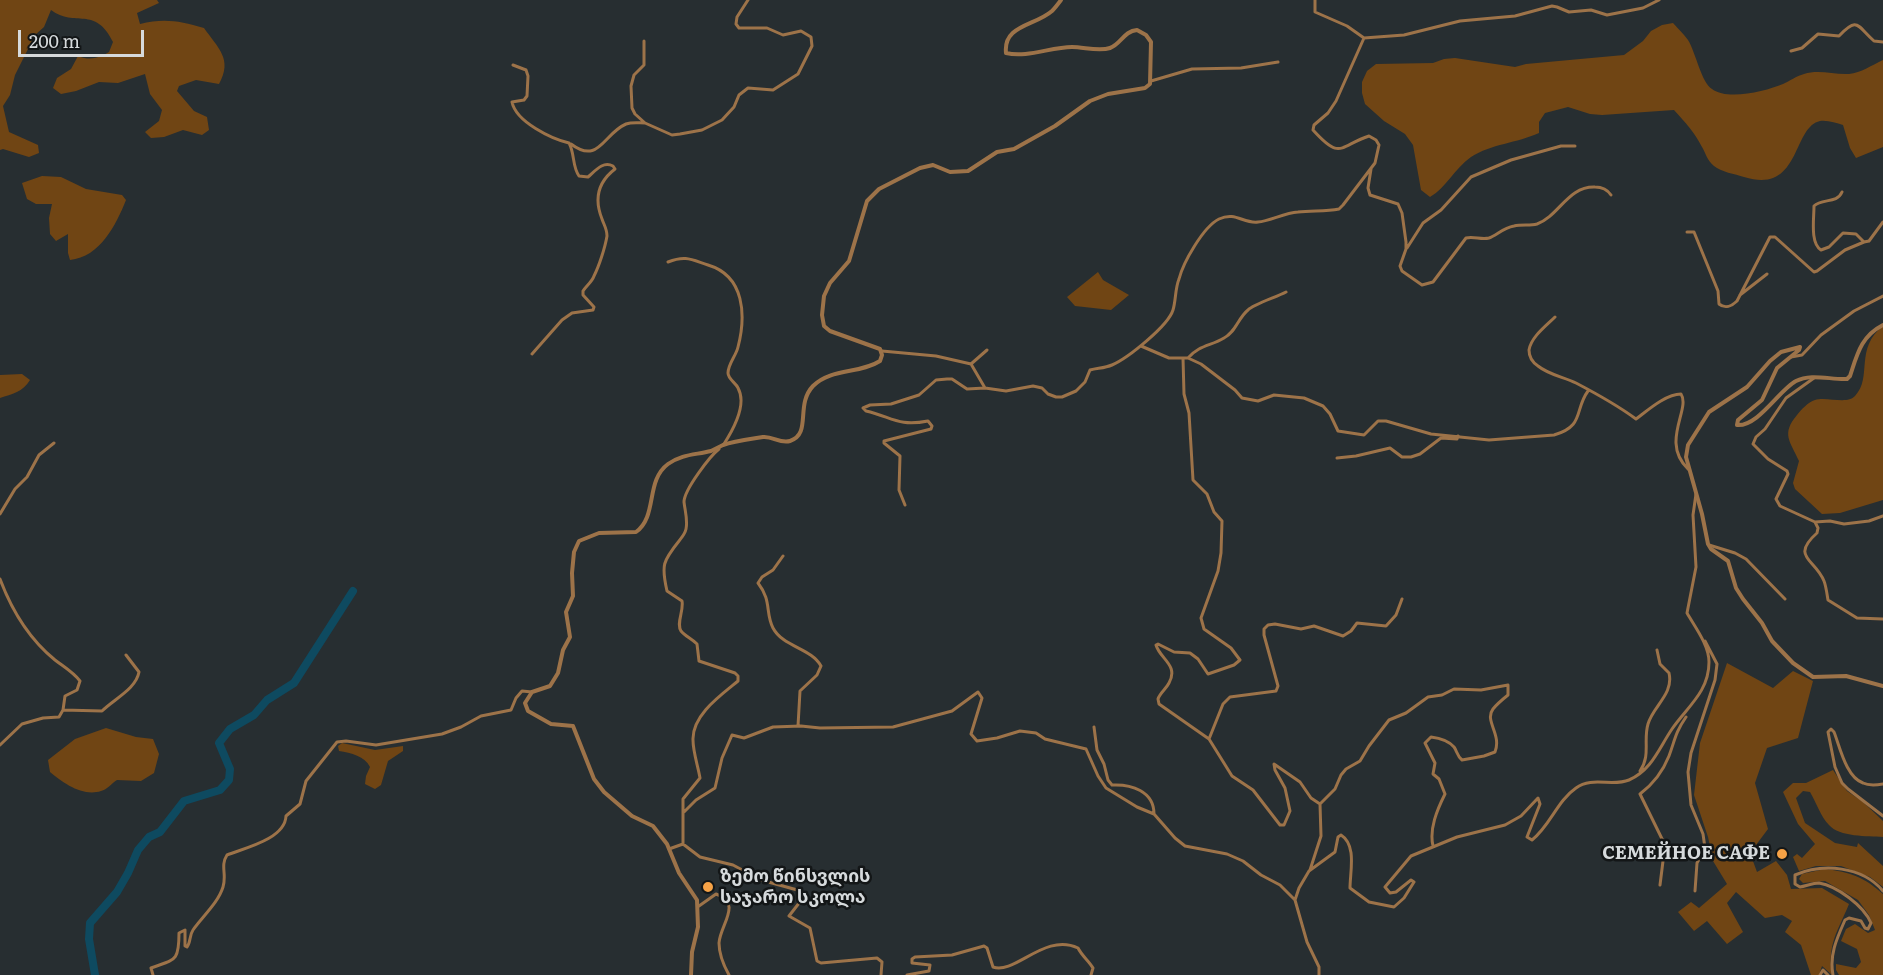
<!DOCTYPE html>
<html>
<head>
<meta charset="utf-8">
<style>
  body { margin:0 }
  #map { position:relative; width:1883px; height:975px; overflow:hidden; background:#272e31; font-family:Literata,serif }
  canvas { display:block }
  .scale { position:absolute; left:18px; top:30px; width:126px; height:27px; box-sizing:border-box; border:3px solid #d6dadc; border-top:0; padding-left:8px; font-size:18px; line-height:21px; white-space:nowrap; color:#d6dadc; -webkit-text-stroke:4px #131617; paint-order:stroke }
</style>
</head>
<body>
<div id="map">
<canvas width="1883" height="975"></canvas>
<div class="scale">200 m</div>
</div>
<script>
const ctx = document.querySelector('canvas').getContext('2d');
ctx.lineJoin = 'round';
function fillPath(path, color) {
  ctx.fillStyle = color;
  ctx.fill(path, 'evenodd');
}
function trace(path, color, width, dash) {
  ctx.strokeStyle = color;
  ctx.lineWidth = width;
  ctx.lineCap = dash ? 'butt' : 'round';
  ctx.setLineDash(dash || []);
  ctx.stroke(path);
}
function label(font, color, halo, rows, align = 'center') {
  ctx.font = font + ' Literata,"Noto Sans Georgian",serif';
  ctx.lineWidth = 5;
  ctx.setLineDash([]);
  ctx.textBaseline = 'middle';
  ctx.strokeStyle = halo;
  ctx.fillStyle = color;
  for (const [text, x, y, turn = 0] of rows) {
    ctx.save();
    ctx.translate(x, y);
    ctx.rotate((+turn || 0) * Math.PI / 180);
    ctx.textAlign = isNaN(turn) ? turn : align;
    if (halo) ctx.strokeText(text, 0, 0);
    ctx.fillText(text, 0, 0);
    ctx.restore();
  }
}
fillPath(new Path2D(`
  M0 0H157L159 3 137 13 140 24C164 18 180 21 204 28 218 48 233 59 219 84L196 80 179 86 177 91 194 111 207 117 209 130 202 135 183 130 164 137 151 138 145 132 159 121 162 110 150 94 145 74 118 83 99 82 76 91 61 94 53 88 57 78 71 69 78 56C90 61 99 58 109 52L113 42C95 5 75 28 51 10L44 27 35 35 15 75 10 95 3 106 9 132 38 145 39 153 29 157 3 149 0 150Z
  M1673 23C1678 29 1684 34 1688 40 1696 53 1701 82 1712 89 1728 101 1766 91 1783 84 1790 81 1796 76 1804 74 1819 69 1834 75 1849 74 1861 73 1872 65 1883 60V147L1856 158 1850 148 1843 125C1836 123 1828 120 1820 121 1792 127 1801 195 1744 177 1735 174 1721 172 1714 166 1707 160 1706 154 1702 147 1695 133 1685 122 1674 110L1602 115 1590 114 1568 107 1545 113 1539 122V133C1517 143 1491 144 1471 157 1454 169 1447 187 1430 197L1421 190 1413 145 1405 134 1384 121 1365 104 1362 93V82L1367 71 1376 64 1433 63 1444 59 1455 58 1515 67 1526 64 1624 55 1643 41 1651 31 1662 25Z
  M42 176 61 177 86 189 122 195 126 200C116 225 100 257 70 260L68 253V234L56 241 50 234 49 218 52 204H36L27 199 22 183Z
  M1098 272 1103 280 1129 295 1111 310 1075 306 1067 297Z
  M1883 326V500L1840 513 1822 514 1795 489 1793 483 1799 461C1790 441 1781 434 1797 415 1801 410 1808 402 1815 400 1826 396 1847 405 1855 396 1873 377 1854 349 1883 326Z
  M22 374 30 380C23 392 12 394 0 398V375Z
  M1727 663 1773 688 1793 671 1813 681 1798 738 1767 748 1755 783 1768 829 1750 853 1757 872 1776 861 1787 875 1791 889 1822 888 1849 904C1838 931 1827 944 1832 975L1822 966 1819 975H1811L1801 945 1785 932 1792 921 1782 915 1765 918 1736 892 1727 903 1743 932 1727 944 1707 921 1694 931 1678 912 1691 902 1699 908 1727 884 1713 861 1708 837 1694 795 1700 743Z
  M106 728 136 737 153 739 159 754 154 773 141 781 117 780C112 783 107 790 101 791 83 797 63 783 50 772L48 760 75 739Z
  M342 743 375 750 403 746V751L388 761 381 785 375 789 365 784 366 776 370 767C365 756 351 753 339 751L338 746Z
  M1833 770 1847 791 1863 802 1883 821V837C1868 836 1839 837 1829 825 1821 817 1816 802 1810 792L1803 791 1796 798 1805 823 1835 843 1857 847 1858 843 1883 866V887L1870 877 1841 866H1816L1799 871 1793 857 1797 854 1802 858 1815 844 1798 824 1783 792 1793 783H1806Z
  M1825 869C1850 872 1864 877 1883 894V975H1839L1836 970V964L1856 968 1861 962 1857 949 1841 941 1846 929 1855 924 1868 933 1875 930 1869 915 1858 900 1825 881 1803 883 1799 879 1802 874Z`), '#704514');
trace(new Path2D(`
  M95 975 89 939 90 923 117 892 128 873 138 850 149 837 160 832 184 801 220 790 229 780 230 769 219 743 230 729 254 715 267 700 294 683 353 591`), '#0e4a60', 8);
trace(new Path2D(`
  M1315 0V12L1347 26 1364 38 1404 35 1460 21 1515 16 1552 6 1557 7 1569 12 1591 10 1607 15 1643 8 1659 0
  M644 41V65L634 75 631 86 632 108 635 114 645 123 672 135 680 134 702 130 722 120 734 107 739 95 748 88 773 90 798 74 812 46 811 37 801 31 783 35 767 28H739L736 24 737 17 748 0
  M1791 51 1802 48 1818 34 1839 36C1858 16 1857 26 1874 41L1883 42
  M513 65 526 70 528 76 527 96 524 100 512 102C516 122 552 139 569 143 575 154 572 166 579 176L588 177C596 170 603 161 613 166L615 169C598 182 594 199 602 219 604 225 607 229 607 236 605 248 599 266 594 276 592 282 586 286 583 291V295L594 307 593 310 572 313 562 320 532 354
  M1151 81 1192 69 1241 68 1278 62
  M571 144C599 165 603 134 626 124 632 122 638 123 645 123
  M1371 169 1368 188 1370 195 1398 204 1402 213 1406 242V249L1400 266 1402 271 1422 285 1433 282 1466 238C1474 236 1481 240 1489 238 1497 235 1503 228 1514 226 1522 224 1530 226 1537 224 1559 216 1568 186 1595 187 1602 187 1607 189 1611 195
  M1842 192C1837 204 1822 198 1814 206 1814 219 1810 243 1821 250L1829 247 1843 233 1856 234 1864 242 1869 241 1883 222
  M1687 232H1694L1718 291 1719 304C1725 309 1732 306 1737 301L1770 237H1775L1814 272 1817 271 1845 250 1864 242
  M1407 248 1423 223 1441 210 1471 177 1511 160 1561 146H1575
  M668 262C686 255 692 260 708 265 745 276 746 316 738 347 736 356 728 364 728 373 728 379 736 383 738 388 747 404 733 430 724 444
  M1740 295 1767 274
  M1555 317C1546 326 1531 337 1529 350 1529 357 1532 362 1538 366 1549 375 1564 377 1576 383 1597 394 1617 405 1636 419 1648 410 1666 394 1681 394 1691 409 1660 442 1688 469
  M1141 346 1169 358H1188L1201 364 1235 390 1242 398 1258 401 1274 395 1304 398 1323 406 1330 414 1338 431 1364 435 1378 421H1386L1431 434 1489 440 1554 435C1585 426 1574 410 1588 391
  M882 351 936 356 971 364 985 388
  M1791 357 1802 355 1821 335 1854 311 1883 296
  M1183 358 1184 394 1189 413 1193 480 1207 494 1214 512 1222 521 1221 553 1218 571 1201 618 1204 629 1231 648 1240 660 1234 665 1208 674 1198 659 1190 653 1174 652 1158 644 1156 645C1160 659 1179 665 1169 683 1166 689 1160 693 1158 699L1159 704 1209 739
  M1188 358C1199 345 1211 346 1224 338 1236 332 1238 318 1248 310 1254 304 1277 297 1286 292
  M971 364 987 350
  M1814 378 1786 398 1765 429 1756 437 1753 444 1768 459 1787 471 1788 474 1776 499 1780 506 1815 522 1830 521 1844 524 1869 521 1883 516
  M1337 458 1356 456 1390 448 1402 457H1411L1420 454 1441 438 1457 439 1458 436
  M905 505 899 490 900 456 884 443V441L931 429 932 426 928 421C898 427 892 417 866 411L863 408 870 405 891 404 919 395 936 380 947 379H952L967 389 985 388 1006 391 1033 386 1042 388 1048 394 1056 397H1062L1076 391 1085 382 1090 370C1098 368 1105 368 1112 365 1128 358 1168 326 1173 310 1176 300 1175 289 1179 279 1183 263 1203 227 1219 219 1236 211 1243 224 1258 222 1270 221 1284 213 1298 212 1311 210 1325 212 1339 209L1343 205 1375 163 1379 145 1376 140 1369 136C1339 146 1341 161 1313 130L1314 125 1328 113 1336 101 1364 38
  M0 514 15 489 27 477 39 455 54 443
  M1815 522 1818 528 1817 533C1790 557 1815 559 1824 581 1826 586 1827 594 1828 600L1857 618 1883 619
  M1709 545 1735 553 1746 559 1785 599
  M783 556 773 570 762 577 758 583C772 601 765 612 773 628 783 647 811 648 821 666L817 675 800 691 798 726
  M0 579C12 611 28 638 55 660 64 667 73 672 80 681L77 690 65 696 63 710 59 717 43 718 22 724 0 745
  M63 710 102 711C114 699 136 689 139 672L126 655
  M1094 727 1097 750 1104 764 1108 780 1112 785C1131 784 1154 791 1154 814
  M1831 729 1828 732 1835 767 1842 783 1848 789 1883 816
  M1831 729 1834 732C1840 747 1846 777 1863 783 1869 786 1877 785 1883 784
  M1640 771C1651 755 1643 741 1648 724 1653 706 1674 694 1669 673L1660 664 1657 650
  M1320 804 1335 789 1341 775 1346 769 1360 761 1369 746 1389 720 1406 713 1428 697 1442 695 1454 689 1481 690 1508 685V695C1503 699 1497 704 1493 709 1484 721 1502 734 1495 752L1484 756 1462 760C1457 756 1457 751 1454 747 1448 740 1439 738 1431 737L1425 743 1435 763 1433 774 1439 779 1445 794C1437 810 1429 829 1433 846
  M683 813V799L700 778C698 766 693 752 693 740 692 715 721 695 738 681V676L735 673 699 661 697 644C692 639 685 636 681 631 676 623 684 611 682 601L667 591C661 565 663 561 679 541 682 537 685 534 686 529 688 520 685 511 684 502 684 490 710 456 719 449
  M683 844V813L696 800 715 788 722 758 732 735 744 738 773 727 801 726 820 728 893 727 952 711 978 692 982 698 971 734 977 741 997 738 1020 731 1036 733 1045 739 1086 749 1098 776 1106 788 1137 807 1154 814 1175 838 1185 846 1227 854 1243 861 1261 875 1280 885 1295 900
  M669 849 683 844 700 857 733 865 761 880 801 891 803 898 789 916 810 928 817 961 821 963 877 958 882 962 881 975
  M1310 870 1321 836 1320 804 1311 798 1300 782 1274 764 1275 770 1285 788 1290 811 1284 825H1280L1253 790 1232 776 1209 739 1223 704 1230 697 1276 691 1278 686 1264 635V629L1268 625 1275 624 1301 629 1314 626 1343 636 1351 631 1357 623 1386 626 1396 615 1402 599
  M1660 885 1665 845 1640 794C1652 785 1663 771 1669 756 1675 740 1675 733 1686 717
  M1695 891 1697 863 1705 848 1703 834 1691 805 1688 772 1691 753 1715 680 1717 664 1705 641
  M699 906 716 894C743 903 720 925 719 943 719 954 724 966 729 975
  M153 975 151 968C175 959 179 962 179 933L185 930V946L187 947C191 942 189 936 193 930 203 916 218 903 223 887 227 874 220 866 227 855 245 848 285 839 286 816L300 804 306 781 337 742 346 741 376 745 442 734 461 727 481 716 511 710 516 698 522 691 532 692
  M907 975 929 971 930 965 912 963V959L915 957 952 955 984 946 987 948 993 967C1015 975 1045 932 1078 948 1082 956 1089 961 1093 968L1091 975
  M1319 975V967L1307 942 1295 900 1299 888 1309 871 1335 852 1338 837 1341 835C1357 845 1350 872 1350 888L1369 902 1394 907 1404 898 1414 882 1411 880 1396 892 1390 893 1385 887 1411 856 1457 837 1505 825 1521 816 1538 798 1540 804 1527 837 1532 840C1550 826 1557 801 1576 788 1592 776 1612 787 1629 780 1652 770 1659 748 1672 729 1687 707 1709 692 1709 662 1709 645 1695 627 1687 613L1696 567 1693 515 1696 494
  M1820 975 1823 970 1828 975
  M1833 975C1829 955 1837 938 1845 920L1849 918 1861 921 1865 928 1868 929 1871 923C1864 906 1837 886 1819 883 1813 883 1806 886 1800 887L1795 884V875C1823 863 1862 866 1883 891`), '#9d7349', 3);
trace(new Path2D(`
  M1883 325C1861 336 1857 355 1850 376L1847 379C1831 380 1811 373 1796 381 1779 390 1758 427 1737 425L1738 420 1762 400 1777 368 1799 350 1800 347 1781 352 1770 361 1747 387 1709 412 1688 445 1686 457 1702 514 1708 544 1711 549 1728 561 1736 588 1743 599 1762 623 1772 641 1793 663 1813 677 1846 676 1883 686
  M691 975 692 952 698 927 697 900 679 873 667 844 653 826 632 816 604 792 594 779 573 726 551 724 528 711 525 703 532 692 550 686 558 673 563 650 570 637 566 612 573 596 572 573 574 552 579 541 599 533 636 532C658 516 645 481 668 464 682 454 695 455 711 451 715 449 719 447 723 445 734 441 751 439 763 437 773 436 780 444 790 441 812 434 795 405 813 386 831 368 860 374 880 361L882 355 880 349 830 331 824 326 822 315 824 296 830 283 849 261 867 201 879 189 920 168 933 165 950 172 968 171 997 152 1014 149 1055 126 1090 101 1108 94 1145 88 1150 84 1151 42 1146 35 1137 30C1124 31 1121 44 1110 48 1099 52 1084 47 1072 47 1051 47 1027 58 1006 53 1003 25 1035 26 1052 11 1055 8 1058 4 1061 0`), '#9d7349', 4);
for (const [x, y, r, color] of [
  [1782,854,6,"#f6a246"],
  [708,887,6,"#f6a246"]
]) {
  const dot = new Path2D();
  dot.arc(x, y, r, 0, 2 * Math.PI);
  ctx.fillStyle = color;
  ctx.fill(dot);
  trace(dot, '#131617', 2);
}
label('bold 18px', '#d6dadc', '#131617', [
  ["СЕМЕЙНОЕ САФЕ",1770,854],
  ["ზემო წინსვლის",720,877,"left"],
  ["საჯარო სკოლა",720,898,"left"]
], 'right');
</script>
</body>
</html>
